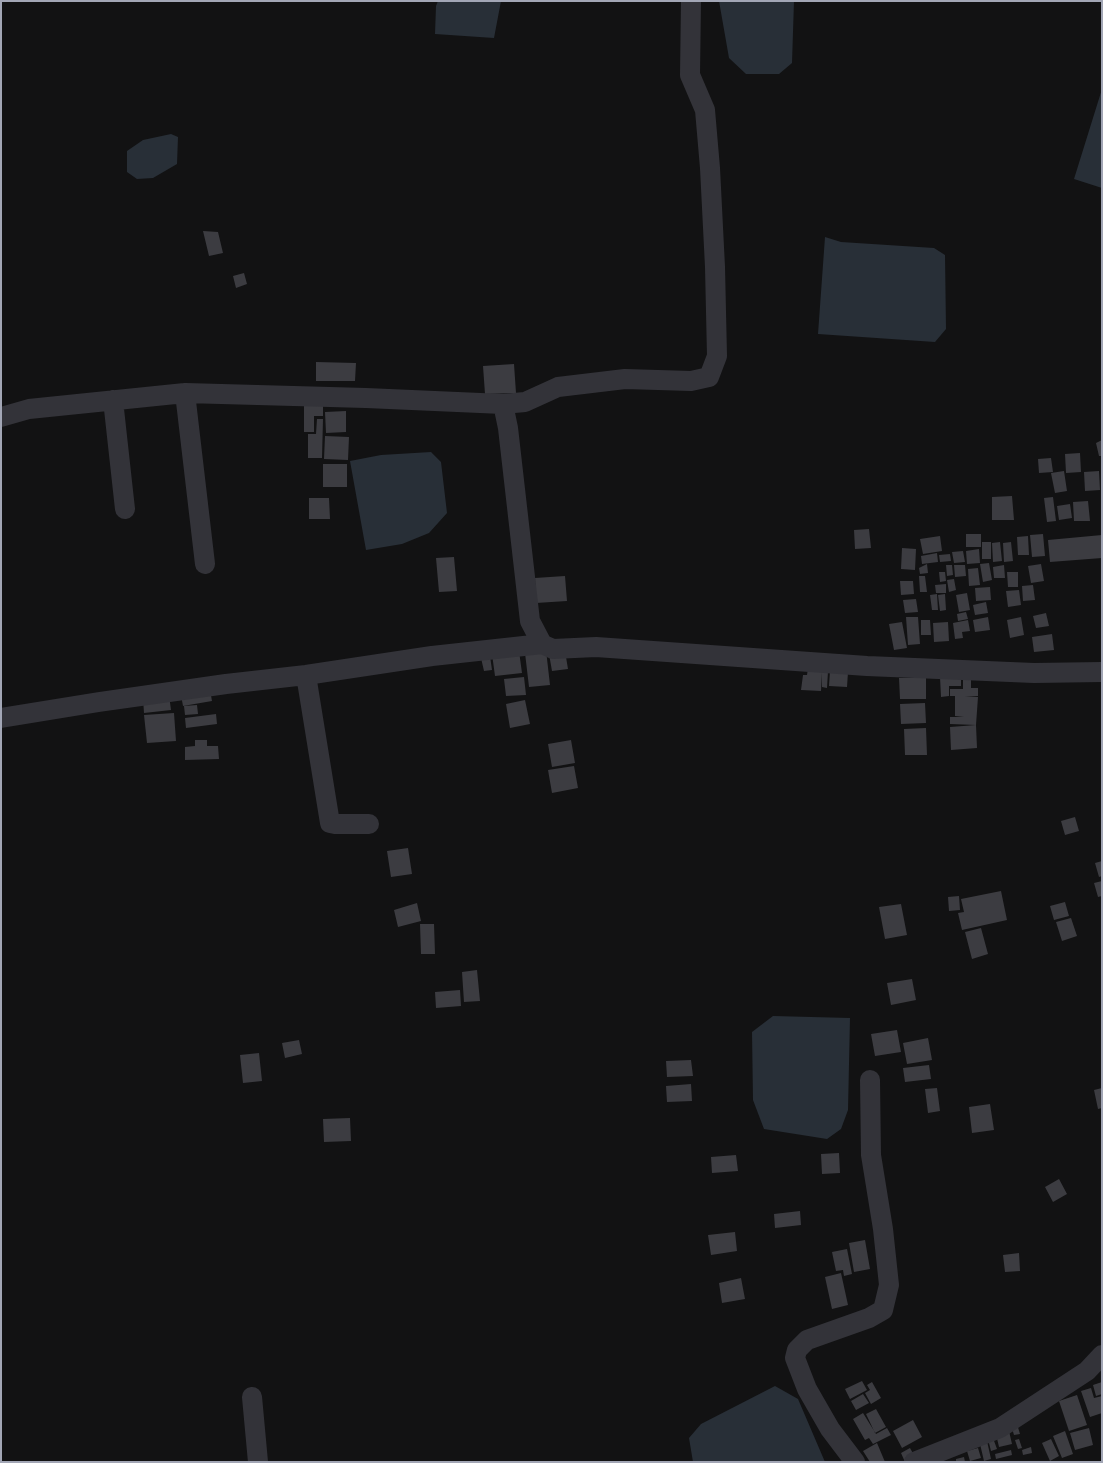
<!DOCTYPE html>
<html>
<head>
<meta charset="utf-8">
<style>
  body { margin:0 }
  #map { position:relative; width:1103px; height:1463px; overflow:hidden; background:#121213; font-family:Commissioner,sans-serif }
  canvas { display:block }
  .frame { position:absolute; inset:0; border:2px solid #a2a6b5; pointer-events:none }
</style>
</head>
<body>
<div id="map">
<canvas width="1103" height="1463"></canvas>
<div class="frame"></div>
</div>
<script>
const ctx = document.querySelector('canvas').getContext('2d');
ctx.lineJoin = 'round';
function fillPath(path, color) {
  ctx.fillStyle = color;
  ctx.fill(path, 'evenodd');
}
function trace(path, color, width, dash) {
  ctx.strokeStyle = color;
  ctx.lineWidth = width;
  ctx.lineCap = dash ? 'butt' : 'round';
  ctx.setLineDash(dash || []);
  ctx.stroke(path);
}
fillPath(new Path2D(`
  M438 1H501L494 38 435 34 436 6Z
  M719 1H794L792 63 779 74H746L729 58Z
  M1102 89V188L1074 179Z
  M171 134 178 137 177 164 153 178 137 179 127 172V151L143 140Z
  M825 237 841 242 934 248 945 255 946 329 935 342 818 334Z
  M431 452 441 462 447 513 429 533 402 544 366 550 350 461 381 455Z
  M773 1016 850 1018 848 1110 841 1129 827 1139 764 1129 753 1100 752 1032Z
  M775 1386 798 1399 825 1462H693L689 1438 701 1424Z`), '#282f37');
fillPath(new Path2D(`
  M203 231 218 232 223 253 209 256Z
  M244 273 247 284 236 288 233 276Z
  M316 362 356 363 355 381H316Z
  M514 364 516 393 485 394 483 366Z
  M304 401 323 402V416H314V432H304Z
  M346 411V432L326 433 325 412Z
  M317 419H323L322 458H308V434H316Z
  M325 436 349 437 348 460 324 459Z
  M1102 440V456H1099L1096 443Z
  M1080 453 1081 472 1066 473 1065 454Z
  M1051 458 1053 472 1039 473 1038 459Z
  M323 464H347V487H323Z
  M1064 471 1067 491 1055 493 1051 473Z
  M1099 471 1100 490 1085 491 1084 472Z
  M1012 496 1014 520H992V497Z
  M1053 497 1056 521 1047 522 1044 498Z
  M309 498H329L330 519H309Z
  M1088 501 1090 521H1074L1073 502Z
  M1070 504 1072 518 1059 520 1057 506Z
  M869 529 871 548 855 549 854 530Z
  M966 534H981V547H966Z
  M1043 534 1045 556 1032 557 1030 535Z
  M1102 535V558L1050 562 1048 540Z
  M940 536 942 551 923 554 920 539Z
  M1028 536 1029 555H1018L1017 537Z
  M982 542H991V559H982Z
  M1000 542 1002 561 993 562 992 543Z
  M1011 542 1013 561 1004 562 1003 543Z
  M902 548 916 549 915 570 901 569Z
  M979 549 980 563 967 564 966 551Z
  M963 551 965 562 954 563 952 552Z
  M937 553 938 562 922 564 921 556Z
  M950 554 951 561 940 562 939 555Z
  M454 557 457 591 439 592 436 558Z
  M989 563 992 580 983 582 980 564Z
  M927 564 928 573 920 574 919 568Z
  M1041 564 1044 581 1031 583 1028 566Z
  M946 565H952L953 575 947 576Z
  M954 565H965L966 576 955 577Z
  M1004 565 1005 578H994L993 567Z
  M978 568 980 585 969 586 968 569Z
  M939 572H945L946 581 940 582Z
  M1007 572H1018V587H1008Z
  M565 576 567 601 536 603 535 578Z
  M919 576H925L927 592H920Z
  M954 579 956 590 949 592 947 580Z
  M900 581H913L914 594 901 595Z
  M946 584V593H936L935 585Z
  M1033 585 1035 600 1023 601 1022 586Z
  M990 587 991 600 976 601 975 588Z
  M1019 590 1021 605 1008 607 1006 591Z
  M967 593 970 610 959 612 956 595Z
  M937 594 938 610H932L930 595Z
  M945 594 946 610 940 611 938 595Z
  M916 599 918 612 905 613 903 600Z
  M986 602 988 613 975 615 973 605Z
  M966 612 968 619 958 621 957 614Z
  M1046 613 1049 626 1036 628 1033 616Z
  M906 617H918L920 644 908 645Z
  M988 617 990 630 975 632 973 620Z
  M1021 617 1024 635 1010 638 1007 620Z
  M921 620H930L931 635H921Z
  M968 620 970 631 962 632 963 638 955 639 953 623Z
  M902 622 907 648 894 650 889 624Z
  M948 622 949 641 934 642 933 623Z
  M1052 634 1054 650 1034 652 1032 637Z
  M546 650 550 685 529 687 525 653Z
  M519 651 522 673 495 676 492 654Z
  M565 651 568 669 552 671 549 654Z
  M829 655 827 688 822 687V673L821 691 801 690 803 675H807L808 668Z
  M490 656 492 670 484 671 481 658Z
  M831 656 849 657 847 687 829 686Z
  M524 677 526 695 506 696 504 679Z
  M940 677H961V686H949V696L941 697Z
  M899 678H926V699H900Z
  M963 678H971V688H978V696H965L978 697 976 725 950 724V717H964L955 716V696H950V689H963Z
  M210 690 212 701 183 706 181 695Z
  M169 695 171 710 144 713 143 698Z
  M525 700 530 724 510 728 506 704Z
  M925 703 926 723 901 724 900 704Z
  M197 705 198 714 185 715 184 706Z
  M174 713 176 741 147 743 144 715Z
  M216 714 217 724 186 728 185 718Z
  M976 725 977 748 951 750 950 727Z
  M926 728 927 755H905L904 729Z
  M195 740H207V746H218L219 759 185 760V747L195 746Z
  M571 740 575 763 552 767 548 744Z
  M574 766 578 788 552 793 548 770Z
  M1075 817 1079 831 1065 835 1061 821Z
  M408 848 412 874 391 877 387 851Z
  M1102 861V876L1099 877 1095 863Z
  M1102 881V896L1098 897 1094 883Z
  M1001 891 1007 920 962 930 958 913 964 912 961 899Z
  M959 896 960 910 949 911 948 897Z
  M1065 902 1069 916 1054 920 1050 906Z
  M417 903 421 921 398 927 394 910Z
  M901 904 907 935 885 939 879 907Z
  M1071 918 1077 936 1062 941 1056 922Z
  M420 924H434L435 954H421Z
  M981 928 988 954 972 959 965 932Z
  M477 970 480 1001 464 1002 462 972Z
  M912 979 916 1000 891 1005 887 983Z
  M460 990 461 1006 436 1008 435 992Z
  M897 1030 901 1052 875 1056 871 1034Z
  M928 1038 932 1060 907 1064 903 1043Z
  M299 1040 302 1054 285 1058 282 1043Z
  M259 1053 262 1081 243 1083 240 1055Z
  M691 1060 693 1076 667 1077 666 1061Z
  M929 1065 931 1079 905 1082 903 1068Z
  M691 1084 692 1101 667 1102 666 1086Z
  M937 1088 940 1111 928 1113 925 1089Z
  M1102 1088V1108L1098 1109 1094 1090Z
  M990 1104 994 1130 972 1133 969 1107Z
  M350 1118 351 1141 324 1142 323 1119Z
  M839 1153 840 1173 822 1174 821 1154Z
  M736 1155 738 1171 712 1173 711 1157Z
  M1059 1179 1067 1194 1053 1202 1045 1187Z
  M800 1211 801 1225 775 1228 774 1214Z
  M735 1232 737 1251 711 1255 708 1235Z
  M865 1240 870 1269 854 1272 849 1243Z
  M847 1249 852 1274 844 1276 843 1270 836 1271 832 1252Z
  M1019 1253 1020 1271 1005 1272 1003 1255Z
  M841 1273 848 1305 832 1309 825 1277Z
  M741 1278 745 1299 722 1303 719 1283Z
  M862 1381 867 1390 850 1399 845 1389Z
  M872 1382 881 1398 871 1404 865 1393 870 1390 867 1385Z
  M1102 1382V1394L1096 1396 1093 1385Z
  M1091 1388 1094 1398 1102 1396V1413L1090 1417 1081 1391Z
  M863 1394 869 1403 856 1410 851 1401Z
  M1077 1395 1087 1425 1069 1431 1059 1401Z
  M876 1409 886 1427 875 1433 866 1414Z
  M863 1413 876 1434 887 1428 891 1435 873 1444 869 1438 865 1440 853 1419Z
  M913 1420 922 1437 902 1448 893 1431Z
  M1017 1424 1020 1434 1014 1435 1011 1425Z
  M1089 1428 1093 1445 1075 1450 1070 1433Z
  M1009 1431 1012 1444 999 1447 996 1434Z
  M1065 1431 1073 1454 1062 1458 1053 1436Z
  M993 1438 997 1449 991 1451 988 1439Z
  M1019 1439 1022 1448 1018 1449 1015 1440Z
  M1051 1439 1059 1456 1050 1461 1042 1443Z
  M987 1441 991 1459 984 1461 980 1444Z
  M877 1443 885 1462H870L863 1451Z
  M1031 1447 1032 1453 1023 1455 1022 1450Z
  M910 1448 916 1459 905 1462 901 1453Z
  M978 1448 981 1458 970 1461 967 1451Z
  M1011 1450 1012 1455 996 1459 995 1454Z
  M964 1457 965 1462H956V1459Z`), '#3c3c41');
trace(new Path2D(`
  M185 393 205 564
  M113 400 125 509
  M503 404 525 402 558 387 625 379 691 381 709 377 717 356 715 267 710 168 705 110 690 75 691 1
  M1 417 29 409 185 393 366 398 503 404 508 428 530 621 542 644 553 649 596 647 867 666 1034 673 1102 672
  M306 675 330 823 335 824H369
  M1 718 99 702 226 684 306 675 432 656 542 644
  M252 1397 258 1462
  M855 1462 830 1429 807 1389 795 1358 797 1350 807 1340 869 1318 883 1310 889 1285 883 1229 871 1155 870 1080
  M914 1462 1000 1428 1087 1371 1102 1355`), '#333339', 20);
</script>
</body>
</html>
